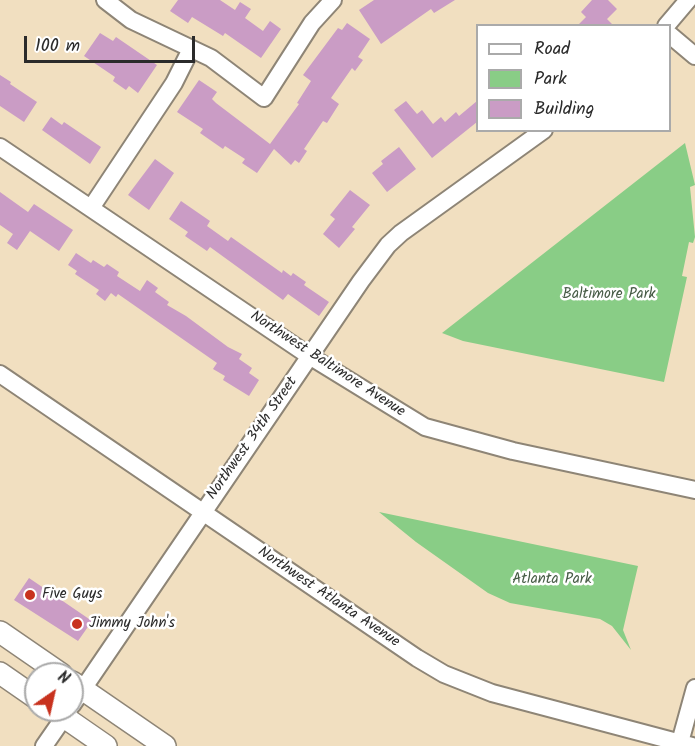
<!DOCTYPE html>
<html>
<head>
<meta charset="utf-8">
<style>
  body { margin:0 }
  #map { position:relative; width:695px; height:746px; overflow:hidden; background:#f1dfc0; font-family:Kalam,sans-serif }
  canvas { display:block }
  .legend { position:absolute; left:476px; top:24px; width:195px; height:108px; box-sizing:border-box; background:#fff; border:2px solid #aaa; margin:0; padding:8px 10px; list-style:none; font-size:18px; color:#2b2b2b }
  .legend li { display:flex; align-items:center; gap:12px; height:30px }
  .legend b { width:30px; border:2px solid #aaa }
  .north { position:absolute; left:24px; top:662px; width:60px; height:60px; box-sizing:border-box; background:#fff; border:2px solid #aaa; border-radius:50%; rotate:34deg; font-size:16px; font-weight:700; line-height:24px; text-align:center; color:#2b2b2b }
  .north::after { content:''; display:block; margin:auto; width:21px; height:27px; background:#c8321e; clip-path:polygon(50% 0,100% 100%,50% 72%,0 100%) }
  .scale { position:absolute; left:24px; top:36px; width:171px; height:27px; box-sizing:border-box; border:3px solid #2b2b2b; border-top:0; padding-left:8px; font-size:18px; line-height:21px; white-space:nowrap; color:#2b2b2b; -webkit-text-stroke:4px #fff; paint-order:stroke }
</style>
</head>
<body>
<div id="map">
<canvas width="695" height="746"></canvas>
<ul class="legend">
<li><b style="height:8px;background:#fff"></b>Road</li>
<li><b style="height:16px;background:#89cd86"></b>Park</li>
<li><b style="height:16px;background:#ca9cc5"></b>Building</li>
</ul>
<div class="north">N</div>
<div class="scale">100 m</div>
</div>
<script>
const ctx = document.querySelector('canvas').getContext('2d');
ctx.lineJoin = 'round';
function fillPath(path, color) {
  ctx.fillStyle = color;
  ctx.fill(path, 'evenodd');
}
function trace(path, color, width, dash) {
  ctx.strokeStyle = color;
  ctx.lineWidth = width;
  ctx.lineCap = dash ? 'butt' : 'round';
  ctx.setLineDash(dash || []);
  ctx.stroke(path);
}
function label(font, color, halo, rows, align = 'center') {
  ctx.font = font + ' Kalam,sans-serif';
  ctx.lineWidth = 5;
  ctx.setLineDash([]);
  ctx.textBaseline = 'middle';
  ctx.strokeStyle = halo;
  ctx.fillStyle = color;
  for (const [text, x, y, turn = 0] of rows) {
    ctx.save();
    ctx.translate(x, y);
    ctx.rotate((+turn || 0) * Math.PI / 180);
    ctx.textAlign = isNaN(turn) ? turn : align;
    if (halo) ctx.strokeText(text, 0, 0);
    ctx.fillText(text, 0, 0);
    ctx.restore();
  }
}
fillPath(new Path2D(`
  M685 143 695 185 690 187 695 237 693 243 689 242 682 276 687 277 664 382 463 341 442 333Z
  M379 512 638 566 623 630 631 650 612 626 600 619 510 603 488 593 416 542Z`), '#89cd86');
fillPath(new Path2D(`
  M178 0H220L235 10 240 2 251 9 245 18 263 31 270 21 281 29 261 58 225 33 223 36 192 17 188 23 170 11Z
  M374 0H455L434 13 431 9 381 44 359 10Z
  M592 0H608L617 9 607 19 614 26H577L586 17 581 12Z
  M347 23 370 39 358 57 363 60 355 71 352 68 331 98 339 104 327 123 323 121 304 149 307 151 299 163 295 160 291 165 274 149 257 173 242 163 245 159 225 146 223 149 200 133 203 129 177 112 199 80 217 92 212 99 216 103 270 144 299 104 297 103 311 81 303 75 338 28 342 30Z
  M100 33 113 41 116 37 157 65 138 93 129 86 126 90 113 81 115 77 84 56Z
  M0 75 11 82 10 84 37 102 24 122 0 106Z
  M406 101 417 114 422 110 433 124 441 117 445 122 456 112 459 116 477 101V122L432 158 394 110Z
  M51 117 62 125 64 122 101 147 90 164 42 130Z
  M399 147 416 169 387 192 372 173 383 164 381 161Z
  M155 159 174 173 149 210 128 195Z
  M350 190 370 205 352 227 355 229 339 248 323 234 335 219 330 215Z
  M0 192 28 212 34 204 73 230 59 251 30 231 17 250 7 243 13 234 0 225Z
  M181 201 210 221 207 226 228 241 231 237 282 273 283 270 291 276 293 273 306 282 304 285 329 302 319 316 288 294 283 300 210 247 207 251 185 236 188 232 169 219Z
  M76 253 91 263 93 260 104 267 107 264 119 272 117 276 140 291 147 280 158 288 155 292 169 302 167 305 186 316 228 347 242 354 239 359 252 368 249 373 259 380 249 396 223 380 225 376 213 369 217 363 118 294 116 297 111 293 105 301 96 294 99 290 75 274 77 271 68 265Z
  M29 578 92 621 78 641 14 600Z`), '#ca9cc5');
const minor = new Path2D(`
  M105 0 131 20 211 58 264 98 312 23 333 0
  M666 26 688 0
  M670 35 695 56
  M0 147 311 357 425 427 513 451 695 490
  M91 208 174 83 191 49
  M0 374 417 658 444 674 492 693 692 746
  M72 705 361 281 388 245 401 233 544 130
  M44 746 69 710
  M679 746 695 688`);
const major = new Path2D(`
  M0 632 61 674
  M0 673 36 698
  M72 682 165 746
  M54 710 106 746`);
trace(minor, '#8e8576', 20);
trace(major, '#8e8576', 24);
trace(minor, '#fff', 16);
trace(major, '#fff', 21);
for (const [x, y, r, color] of [
  [30,595,6,"#c8321e"],
  [77,624,6,"#c8321e"]
]) {
  const dot = new Path2D();
  dot.arc(x, y, r, 0, 2 * Math.PI);
  ctx.fillStyle = color;
  ctx.fill(dot);
  trace(dot, '#fff', 2);
}
label('15px', '#475c46', '#fff', [
  ["Baltimore Park",609,295],
  ["Atlanta Park",552,580]
]);
label('15px', '#2b2b2b', '#fff', [
  ["Northwest Baltimore Avenue",327,365,33],
  ["Northwest 34th Street",253,439,-55],
  ["Northwest Atlanta Avenue",328,598,34]
]);
label('15px', '#2b2b2b', '#fff', [
  ["Five Guys",42,595],
  ["Jimmy John's",89,624]
], 'left');
</script>
</body>
</html>
